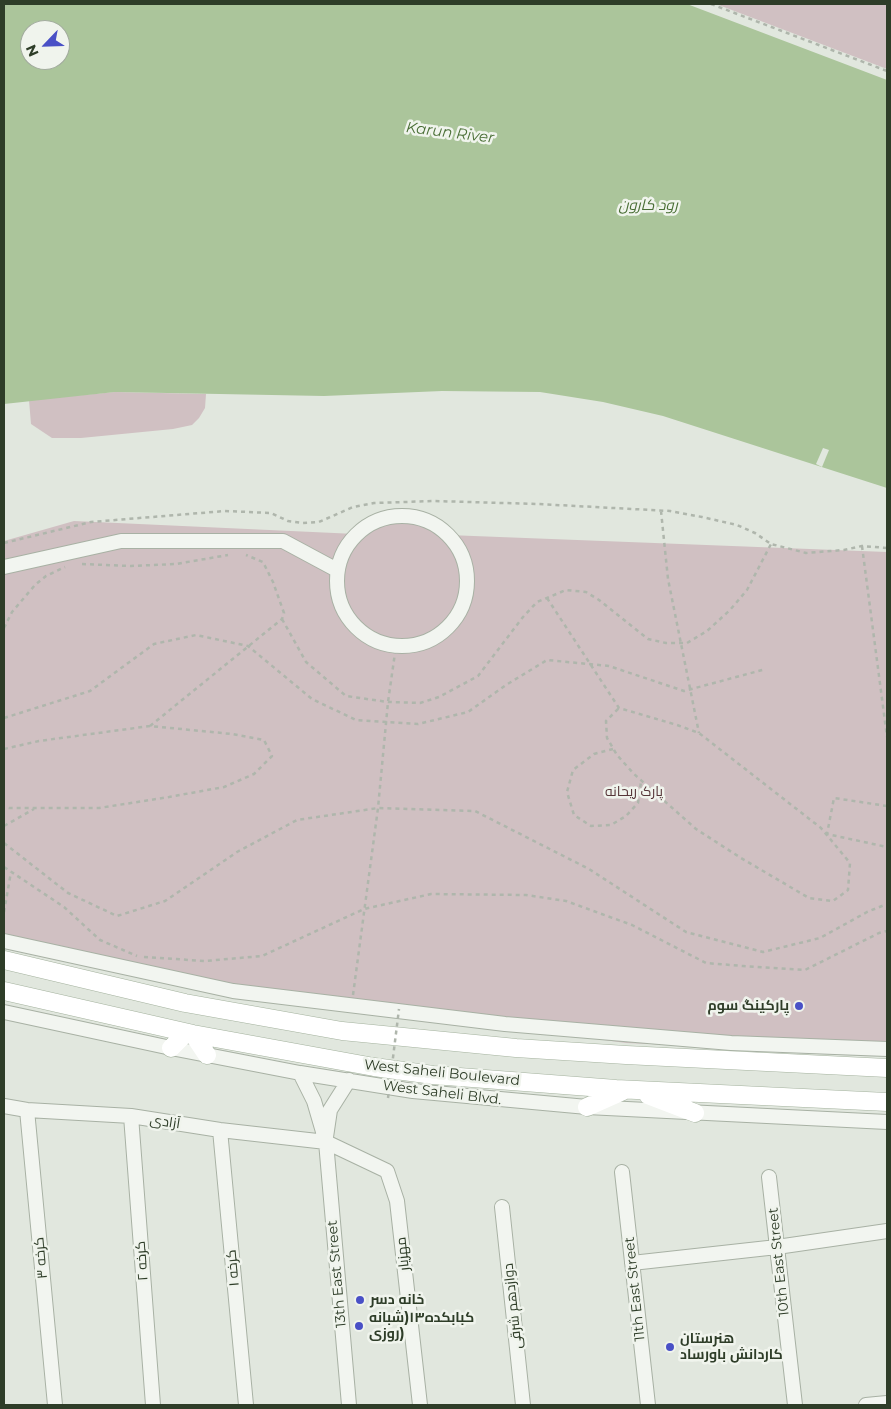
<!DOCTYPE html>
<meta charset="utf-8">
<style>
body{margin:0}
#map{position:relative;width:891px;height:1409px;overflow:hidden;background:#e1e7de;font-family:Montserrat,sans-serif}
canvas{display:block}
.frame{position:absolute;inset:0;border:5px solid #2e3d28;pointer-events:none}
.north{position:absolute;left:20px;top:20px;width:50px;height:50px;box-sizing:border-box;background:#f0f4ed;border:1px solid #a2ab9e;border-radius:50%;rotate:246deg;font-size:14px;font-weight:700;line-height:20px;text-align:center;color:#2e3d28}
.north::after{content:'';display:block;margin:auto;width:18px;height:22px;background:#4950c6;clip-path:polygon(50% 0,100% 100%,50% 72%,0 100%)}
</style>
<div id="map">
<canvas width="891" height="1409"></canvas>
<div class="frame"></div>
<div class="north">N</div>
</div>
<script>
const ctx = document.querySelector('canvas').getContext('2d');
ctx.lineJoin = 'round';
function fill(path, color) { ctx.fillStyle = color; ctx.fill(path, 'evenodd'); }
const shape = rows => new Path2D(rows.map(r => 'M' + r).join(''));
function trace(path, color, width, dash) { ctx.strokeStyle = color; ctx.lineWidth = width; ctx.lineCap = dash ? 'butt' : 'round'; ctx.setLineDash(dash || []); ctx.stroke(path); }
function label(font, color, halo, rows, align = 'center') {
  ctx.font = font + ' Montserrat,Cairo,sans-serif'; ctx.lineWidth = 5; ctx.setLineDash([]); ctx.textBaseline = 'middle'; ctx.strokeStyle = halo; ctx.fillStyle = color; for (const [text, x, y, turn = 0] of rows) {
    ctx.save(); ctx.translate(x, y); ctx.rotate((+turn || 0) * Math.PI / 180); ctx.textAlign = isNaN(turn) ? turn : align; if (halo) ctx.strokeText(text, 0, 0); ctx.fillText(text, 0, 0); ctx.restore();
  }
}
fill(shape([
 [716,4,887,4,887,69],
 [115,392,206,394,205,408,199,418,192,425,173,429,81,438,52,438,31,424,29,400],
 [415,512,448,535,887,552,887,1054,626,1043,193,984,4,941,4,541,74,521,356,534]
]), '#d0c0c2');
fill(shape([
 [4,4,687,4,887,80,887,488,663,416,603,402,540,392,442,391,324,396,115,392,4,404],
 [30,30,60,30,60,60,30,60]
]), '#abc59b');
fill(shape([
 [823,448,829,450,822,467,816,464]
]), '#e1e7de');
const minor = shape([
 '337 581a65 65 0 1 1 130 0a65 65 0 1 1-130 0Z',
 [4,567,121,541,283,541,337,570],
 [4,941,233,991,505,1024,731,1043,887,1049],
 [4,1012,171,1048,300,1073,413,1091,587,1107,887,1122],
 [300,1073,314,1101,326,1142,349,1405],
 [4,1106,27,1110,131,1116,220,1130,326,1142,387,1171,397,1201,420,1405],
 [27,1110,55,1405],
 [131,1116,153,1405],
 [220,1130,246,1405],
 [326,1137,330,1110,349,1080],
 [622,1172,648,1405],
 [769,1177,795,1405],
 [502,1207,523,1405],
 [632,1263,777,1247,887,1231],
 [866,1405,887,1403]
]);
const major = shape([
 [4,960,185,1003,342,1031,516,1048,626,1055,887,1068],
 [4,991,193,1034,374,1067,433,1075,616,1089,887,1102],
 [193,1034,207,1055],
 [171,1048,186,1033],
 [648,1095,695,1113],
 [587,1107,623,1091]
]);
trace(minor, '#a8b1a4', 16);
trace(major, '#a4b29e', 19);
trace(shape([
 [711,4,887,71],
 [661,511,668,579,699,733],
 [4,543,91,522,225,511,271,513,288,521,303,523,319,522,353,507,374,503,434,501,538,504,670,511,702,517,737,525,755,533,771,544,806,553,844,550,862,546,887,548],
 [862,546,887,737],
 [82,564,131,566,176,564,228,555],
 [547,598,619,708,677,725,699,733,821,828,850,863,848,890,833,901,809,898,741,858,696,829,634,774,617,755,607,738,606,721,619,708],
 [282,619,306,662,346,696,388,702,420,703,439,697,478,676,523,617,537,602,566,590,586,592,599,600,648,639,666,643,687,643,707,631,730,610,747,590,771,544],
 [4,628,12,612,35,585,46,576,65,567],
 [4,718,90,691,154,644,196,635,248,646,312,699,356,720,418,724,468,712,506,685,547,660,609,666,684,691,766,669],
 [150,726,282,619,284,613,273,582,263,562,246,555],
 [4,749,39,741,150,726,232,734,264,740,272,756,254,774,224,787,169,797,99,808,9,808,4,807],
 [613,749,594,754,573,770,567,792,574,815,591,826,611,825,626,816,638,803,641,782],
 [887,806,834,798,827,834,887,847],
 [4,826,34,809],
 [4,843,68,893,117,916,165,901,237,852,297,820,378,808,475,811,589,869,686,932,763,952,820,938,867,912,887,904],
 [4,867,64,907,100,940,137,956],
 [4,912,11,872],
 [144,957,205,961,262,956,364,909,431,894,526,895,566,901,632,925,706,963,743,966,805,970,879,933,887,931],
 [353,995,378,808,388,702,396,646]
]), '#afb6ac', 2.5, [4, 4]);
trace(minor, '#f2f5f0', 14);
trace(major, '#fff', 18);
trace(shape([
 [388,1098,399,1009]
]), '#afb6ac', 2.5, [4, 4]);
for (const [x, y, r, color] of [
 [799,1006,5,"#4950c6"],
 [360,1300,5,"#4950c6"],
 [359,1326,5,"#4950c6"],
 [670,1347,5,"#4950c6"]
]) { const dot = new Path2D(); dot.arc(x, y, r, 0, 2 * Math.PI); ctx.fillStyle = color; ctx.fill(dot); trace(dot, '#f0f4ed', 2); }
label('14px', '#573639', '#f0f4ed', [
 ["پارک ریحانه",634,792]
]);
label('bold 14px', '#2e3d28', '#f0f4ed', [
 ["پارکینگ سوم",789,1006,"right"],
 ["خانه دسر",370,1300],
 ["کبابکده۱۳(شبانه",369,1318],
 ["روزی)",369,1334],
 ["هنرستان",680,1339],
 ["کاردانش باورساد",680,1355]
], 'left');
label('14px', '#2e3d28', '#f0f4ed', [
 ["West Saheli Boulevard",442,1073,6],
 ["West Saheli Blvd.",442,1093,7],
 ["آزادی",165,1122,9],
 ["مهزیار",403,1254,-96],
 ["کرخه ۳",41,1258,-95],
 ["کرخه ۲",142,1261,-94],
 ["10th East Street",779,1262,-96],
 ["کرخه ۱",233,1268,-95],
 ["13th East Street",337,1274,-95],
 ["11th East Street",635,1289,-96],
 ["دوازدهم شرقی",513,1306,-96]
]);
label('italic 15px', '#496e35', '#f0f4ed', [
 ["Karun River",450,133,7],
 ["رود کارون",648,206]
]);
</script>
